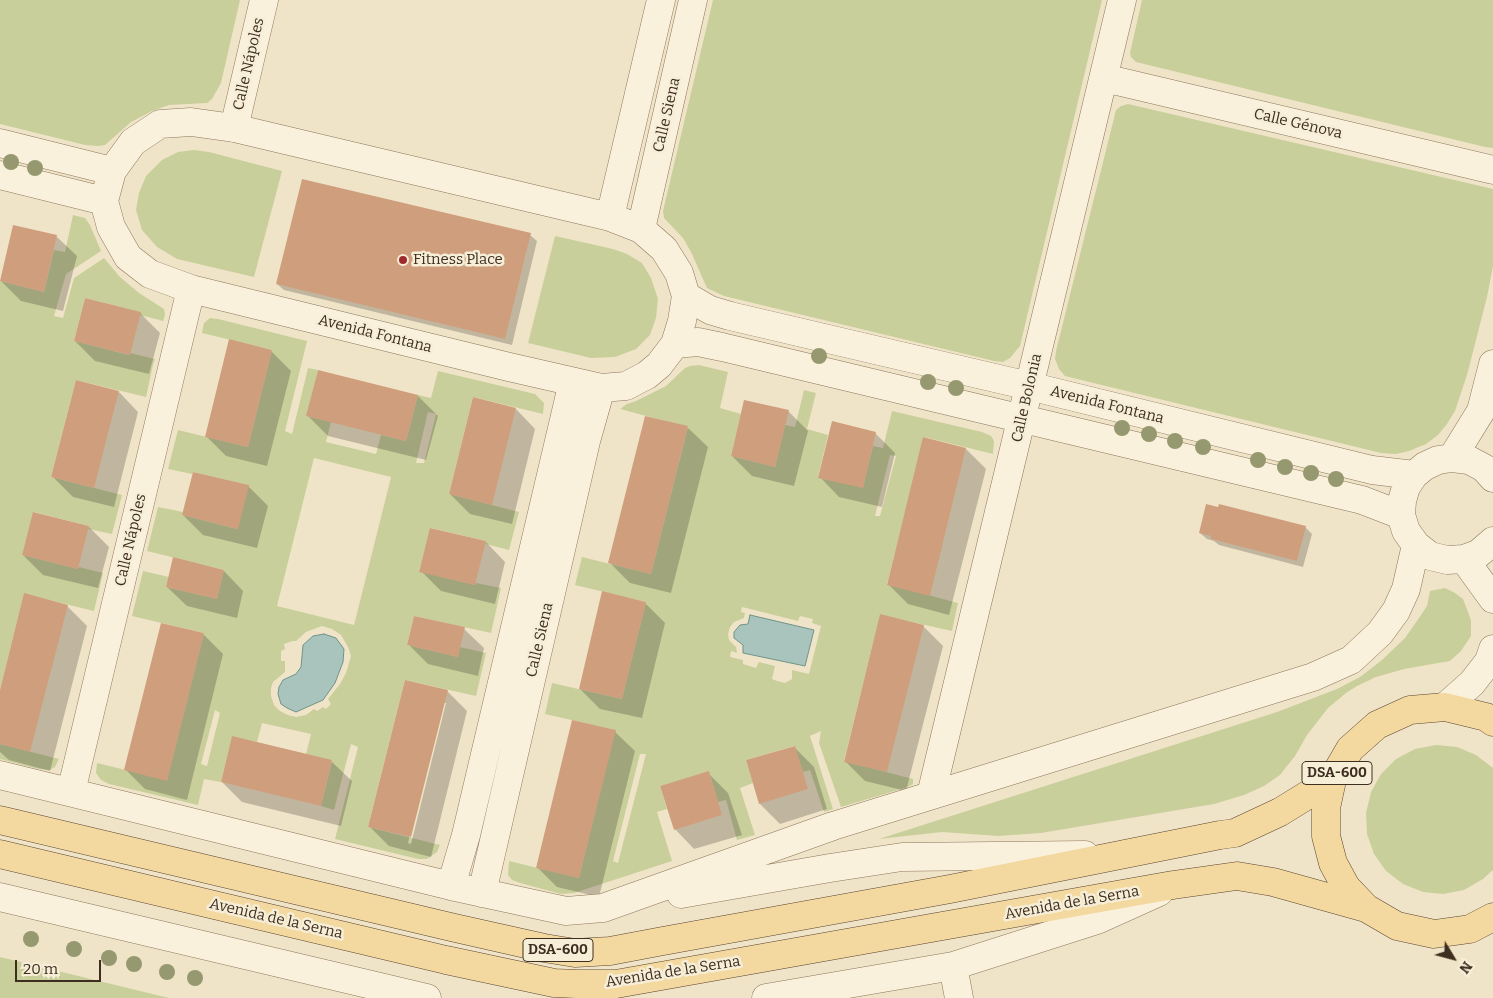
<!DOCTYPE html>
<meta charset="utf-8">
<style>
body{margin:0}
#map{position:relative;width:1493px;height:998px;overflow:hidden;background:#f0e4c8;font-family:Bitter,serif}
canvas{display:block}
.north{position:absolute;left:1428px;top:933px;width:50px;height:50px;-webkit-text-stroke:4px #f7eed8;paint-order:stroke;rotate:127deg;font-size:14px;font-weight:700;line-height:20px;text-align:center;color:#3d2e20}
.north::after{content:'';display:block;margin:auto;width:18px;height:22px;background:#3d2e20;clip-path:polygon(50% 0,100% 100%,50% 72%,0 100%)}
.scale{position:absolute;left:15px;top:960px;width:86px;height:22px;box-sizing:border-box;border:2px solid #3d2e20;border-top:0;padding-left:6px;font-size:15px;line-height:18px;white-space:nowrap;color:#3d2e20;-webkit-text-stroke:4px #f7eed8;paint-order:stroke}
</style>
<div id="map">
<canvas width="1493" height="998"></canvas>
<div class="north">N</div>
<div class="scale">20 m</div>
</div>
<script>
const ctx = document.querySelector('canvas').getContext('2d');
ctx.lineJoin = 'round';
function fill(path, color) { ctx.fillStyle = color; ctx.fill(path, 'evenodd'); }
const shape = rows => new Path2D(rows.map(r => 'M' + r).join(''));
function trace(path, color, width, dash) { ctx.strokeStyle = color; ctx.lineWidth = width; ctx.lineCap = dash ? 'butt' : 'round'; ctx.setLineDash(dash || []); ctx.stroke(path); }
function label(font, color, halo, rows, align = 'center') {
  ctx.font = font + ' Bitter,serif'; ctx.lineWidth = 5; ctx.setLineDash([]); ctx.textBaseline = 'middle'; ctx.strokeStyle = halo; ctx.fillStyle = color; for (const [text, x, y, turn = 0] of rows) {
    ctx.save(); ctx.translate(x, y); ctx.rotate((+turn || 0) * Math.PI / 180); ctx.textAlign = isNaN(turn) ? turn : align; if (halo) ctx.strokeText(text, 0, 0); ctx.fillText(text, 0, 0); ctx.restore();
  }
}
fill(shape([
 [0,0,240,0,221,83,212,99,207,103,169,105,152,111,131,122,105,145,98,146,85,145,0,124],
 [713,0,1102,0,1020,346,1010,358,1003,362,994,361,724,296,707,288,691,252,683,238,664,218,663,211],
 [1142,0,1493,0,1493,148,1485,147,1136,62,1131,57,1130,53],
 [1128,104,1493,189,1493,266,1487,297,1467,375,1455,411,1447,424,1438,435,1426,444,1409,451,1396,454,1381,453,1073,378,1065,376,1059,369,1055,359,1056,351,1116,110,1121,106],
 [194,150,209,152,282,171,254,277,177,259,157,247,142,230,136,210,139,193,146,176,162,160,178,152],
 [73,215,85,218,90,225,101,251,66,274,54,316,63,318,74,278,104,258,120,277,139,293,164,309,165,315,163,321,140,315,140,312,85,298,74,341,129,355,130,353,155,359,153,365,146,397,76,380,51,477,122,495,112,534,88,529,89,526,34,512,22,555,78,569,79,567,103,573,94,611,24,594,0,690,0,281,44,292,54,250,65,252],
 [555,236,613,249,627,254,642,263,651,278,658,299,656,318,650,335,636,349,615,357,591,358,528,343],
 [210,318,218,319,307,341,285,431,292,434,308,368,318,370,307,416,331,422,326,442,376,454,381,435,406,441,418,395,431,398,438,371,535,394,544,403,543,414,473,397,449,494,519,512,509,550,486,544,486,541,431,528,419,571,475,585,476,583,501,588,491,633,414,616,407,645,458,657,460,647,486,653,476,696,405,680,368,827,440,845,437,852,427,859,418,859,335,839,358,747,351,744,334,810,321,806,332,761,306,754,311,734,262,723,257,742,232,737,221,782,204,779,198,805,109,784,101,780,96,773,97,763,167,780,204,633,132,616,143,571,169,577,166,587,217,599,224,570,147,551,158,507,183,512,182,515,237,529,248,485,193,472,192,474,168,469,178,430,248,447,272,350,202,333,204,323],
 [428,412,436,414,424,463,416,463],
 [314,458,391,477,354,625,277,606],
 [322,626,332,629,341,635,348,647,351,656,346,673,340,684,328,699,331,704,326,709,323,707,317,711,314,709,306,715,296,717,288,715,280,711,274,705,271,696,271,688,273,682,285,672,285,661,281,661,281,651,285,649,284,644,293,641,296,641,306,632],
 [215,710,220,713,207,766,201,764],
 [699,365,728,372,720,408,741,414,731,456,775,467,785,425,795,427,804,390,816,393,807,429,828,435,818,477,863,487,873,446,883,448,892,411,982,432,991,436,994,441,993,454,924,437,887,584,958,603,952,631,880,615,844,761,913,779,913,784,908,787,841,807,819,743,821,731,810,736,833,809,824,812,810,770,803,772,794,746,746,760,753,783,740,788,755,835,737,840,726,800,718,802,709,772,660,786,667,809,657,812,672,861,574,893,561,894,520,883,512,880,508,875,509,861,579,878,615,730,545,714,552,683,622,699,646,602,575,585,582,557,651,574,688,427,620,409,627,404,636,401,666,386,685,368,690,366],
 [890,455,896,456,880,516,875,516],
 [742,607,798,621,800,616,813,619,812,623,821,626,809,674,792,670,792,679,785,683,777,681,772,679,775,666,759,662,756,668,743,664,743,660,730,657,731,651,737,653,736,647,729,640,728,634,730,627,734,622,744,618,745,613,741,612],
 [640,754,646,754,618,863,613,861],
 [1445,588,1455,593,1463,599,1471,620,1471,636,1461,651,1450,661,1404,669,1376,677,1357,686,1346,693,1328,708,1307,735,1295,756,1280,775,1264,786,1244,795,1214,804,1041,833,998,836,942,832,879,839,1277,712,1337,689,1360,677,1382,660,1405,638,1419,618,1427,606,1430,591],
 [0,744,59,759,55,767,50,770,38,769,0,759],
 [1436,745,1457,747,1476,755,1493,768,1493,870,1483,879,1464,890,1443,894,1423,892,1403,884,1386,871,1374,854,1367,834,1366,813,1371,792,1381,774,1396,759,1415,749],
 [0,957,169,998,0,998]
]), '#c9cf9b');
const water = shape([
 [750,615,814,630,805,666,743,653,743,645,734,638,734,632,740,625,748,624,750,615],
 [324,634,336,638,344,649,343,662,335,683,323,700,296,712,287,708,281,704,278,694,279,687,283,680,296,674,301,667,303,645,313,636,324,634]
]);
fill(water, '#a9c4bc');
trace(water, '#6f938a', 1);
fill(shape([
 [14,226,57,237,77,256,63,311,21,301,1,281],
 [530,235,537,241,512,345,284,290,277,284],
 [140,313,160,333,149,374,95,361,75,341],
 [271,351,291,371,267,466,226,456,206,436],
 [119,392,138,412,114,507,73,497,53,477],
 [418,396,438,416,426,460,328,436,308,416],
 [516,409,535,429,512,524,470,514,450,494],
 [788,411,808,431,794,486,752,476,732,456],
 [646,417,688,428,708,447,671,593,630,583,610,563],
 [875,433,895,453,882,507,839,497,820,477],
 [966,449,986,469,949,615,908,604,888,584],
 [248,486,268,506,257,548,203,535,183,515],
 [89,527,109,547,98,588,43,575,23,555],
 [1305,527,1312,534,1303,567,1219,545,1214,541,1207,539,1200,533],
 [486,542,505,562,495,604,441,591,421,571],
 [224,571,243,591,237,618,187,606,167,587],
 [645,603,665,623,642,718,600,709,580,689],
 [67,606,87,626,50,771,9,760,0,752,0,696],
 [923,626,943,646,906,791,865,781,845,761],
 [464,629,484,648,478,676,428,664,408,644],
 [203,634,223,654,187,800,145,789,125,769],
 [447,691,467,711,431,857,389,846,369,826],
 [443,703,446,703,411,844,408,843],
 [615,732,635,751,599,897,557,887,537,867],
 [233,738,332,762,352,781,341,826,242,802,222,782],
 [794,747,814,767,827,809,780,824,760,804,748,761],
 [708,773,728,793,742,835,694,849,675,829]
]), '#0003');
fill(shape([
 [302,179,531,233,505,339,276,284],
 [13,225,57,235,44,292,0,281],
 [85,298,141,312,130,355,74,341],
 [229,339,272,350,248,447,205,437],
 [318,370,418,395,406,441,306,416],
 [76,380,119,391,94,488,51,477],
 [473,397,516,408,492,505,449,494],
 [744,400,789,410,775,467,731,456],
 [645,416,688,426,651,574,608,563],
 [832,421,876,432,863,488,818,478],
 [923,437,966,448,930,596,887,585],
 [193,472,249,485,238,529,182,515],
 [1206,504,1218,507,1219,504,1306,526,1297,561,1211,539,1211,536,1199,533],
 [33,512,89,526,78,569,22,555],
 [430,528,486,541,475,585,419,572],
 [173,557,224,570,217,599,166,587],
 [602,591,646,602,622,699,579,689],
 [24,593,68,605,30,752,0,744,0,690],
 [880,614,924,625,887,772,844,762],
 [414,616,465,627,458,657,407,645],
 [161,623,204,633,167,781,124,770],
 [405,680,448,690,411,837,368,827],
 [572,720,616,730,579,878,536,868],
 [232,736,332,760,321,806,221,782],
 [795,746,808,789,759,804,746,760],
 [709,771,722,815,674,830,660,786]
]), '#cf9f7d');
const minor = shape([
 [1104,78,1493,170],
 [191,122,234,128,610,217,641,229,664,249,679,273,686,296,682,321,675,344,659,365,647,375,626,386,601,388,509,367,191,289,150,274,128,257,111,227,104,201,112,171,133,142,160,124,191,122],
 [234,128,264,0],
 [0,143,112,171],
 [0,175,104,201],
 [610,217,661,0],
 [641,229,693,0],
 [686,296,710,310,730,316,1029,386,1372,470,1414,475],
 [675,344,698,342,722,347,1362,500,1401,515],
 [1452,458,1481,411,1493,364],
 [1493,478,1484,468,1469,460,1452,458,1438,460,1425,466,1414,475,1406,487,1402,501,1401,515,1406,531,1416,545,1430,556,1447,560,1464,559,1478,554,1493,541],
 [1464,559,1493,599],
 [1445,707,1472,683,1489,661,1493,649],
 [0,775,451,886,566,911,603,908,833,826,1313,677,1351,660,1380,633,1396,611,1406,589,1416,545],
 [71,792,191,289],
 [931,795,1122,0],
 [451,886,466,835,573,382],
 [482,893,586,441,601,388],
 [681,894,830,868,902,857,1085,855],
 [0,897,427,998],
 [953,966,959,998],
 [766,998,953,966,1097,920,1159,892]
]);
const primary = shape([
 [1493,722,1486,717,1445,707,1410,710,1377,725,1350,749,1332,780,1326,808,1326,836,1333,863,1346,887,1366,908,1397,926,1434,934,1470,929,1493,917],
 [0,820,455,928,544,948,575,953,610,951,663,941,950,889,1220,835,1235,833,1280,812,1332,780],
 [0,854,446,960,554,983,577,984,616,984,1173,885,1237,876,1273,882,1366,908]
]);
trace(minor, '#8d765c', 29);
trace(primary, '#5b4430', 29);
trace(minor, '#faf1dc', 28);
trace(primary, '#f3d9a0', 28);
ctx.fillStyle = '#96986f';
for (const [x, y] of [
 [11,162],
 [35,168],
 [819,356],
 [928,382],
 [956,388],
 [1122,428],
 [1149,434],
 [1175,441],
 [1203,447],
 [1258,460],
 [1285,467],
 [1311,473],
 [1336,479],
 [31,939],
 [74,949],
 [109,958],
 [134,964],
 [167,972],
 [195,978]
]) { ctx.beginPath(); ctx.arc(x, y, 8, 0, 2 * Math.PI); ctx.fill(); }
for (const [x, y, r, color] of [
 [403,260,5,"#9e2a2b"]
]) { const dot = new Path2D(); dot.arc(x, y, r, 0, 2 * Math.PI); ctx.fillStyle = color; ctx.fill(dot); trace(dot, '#f7eed8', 2); }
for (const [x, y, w] of [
 [1337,773,70],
 [558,950,70]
]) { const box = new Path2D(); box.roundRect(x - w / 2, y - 11.5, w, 23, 4); ctx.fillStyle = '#f7eed8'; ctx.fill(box); trace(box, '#3d2e20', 1); }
label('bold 14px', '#3d2e20', null, [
 ["DSA-600",1337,773],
 ["DSA-600",558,950]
]);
label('15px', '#3d2e20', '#f7eed8', [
 ["Calle Nápoles",249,64,-77],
 ["Calle Siena",667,115,-77],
 ["Calle Génova",1298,124,13],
 ["Avenida Fontana",375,334,14],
 ["Calle Bolonia",1027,398,-77],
 ["Avenida Fontana",1107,405,14],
 ["Calle Nápoles",131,540,-77],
 ["Calle Siena",540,640,-77],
 ["Avenida de la Serna",1072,903,-10],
 ["Avenida de la Serna",276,919,13],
 ["Avenida de la Serna",673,972,-9]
]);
label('15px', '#3d2e20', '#f7eed8', [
 ["Fitness Place",413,260]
], 'left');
</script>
